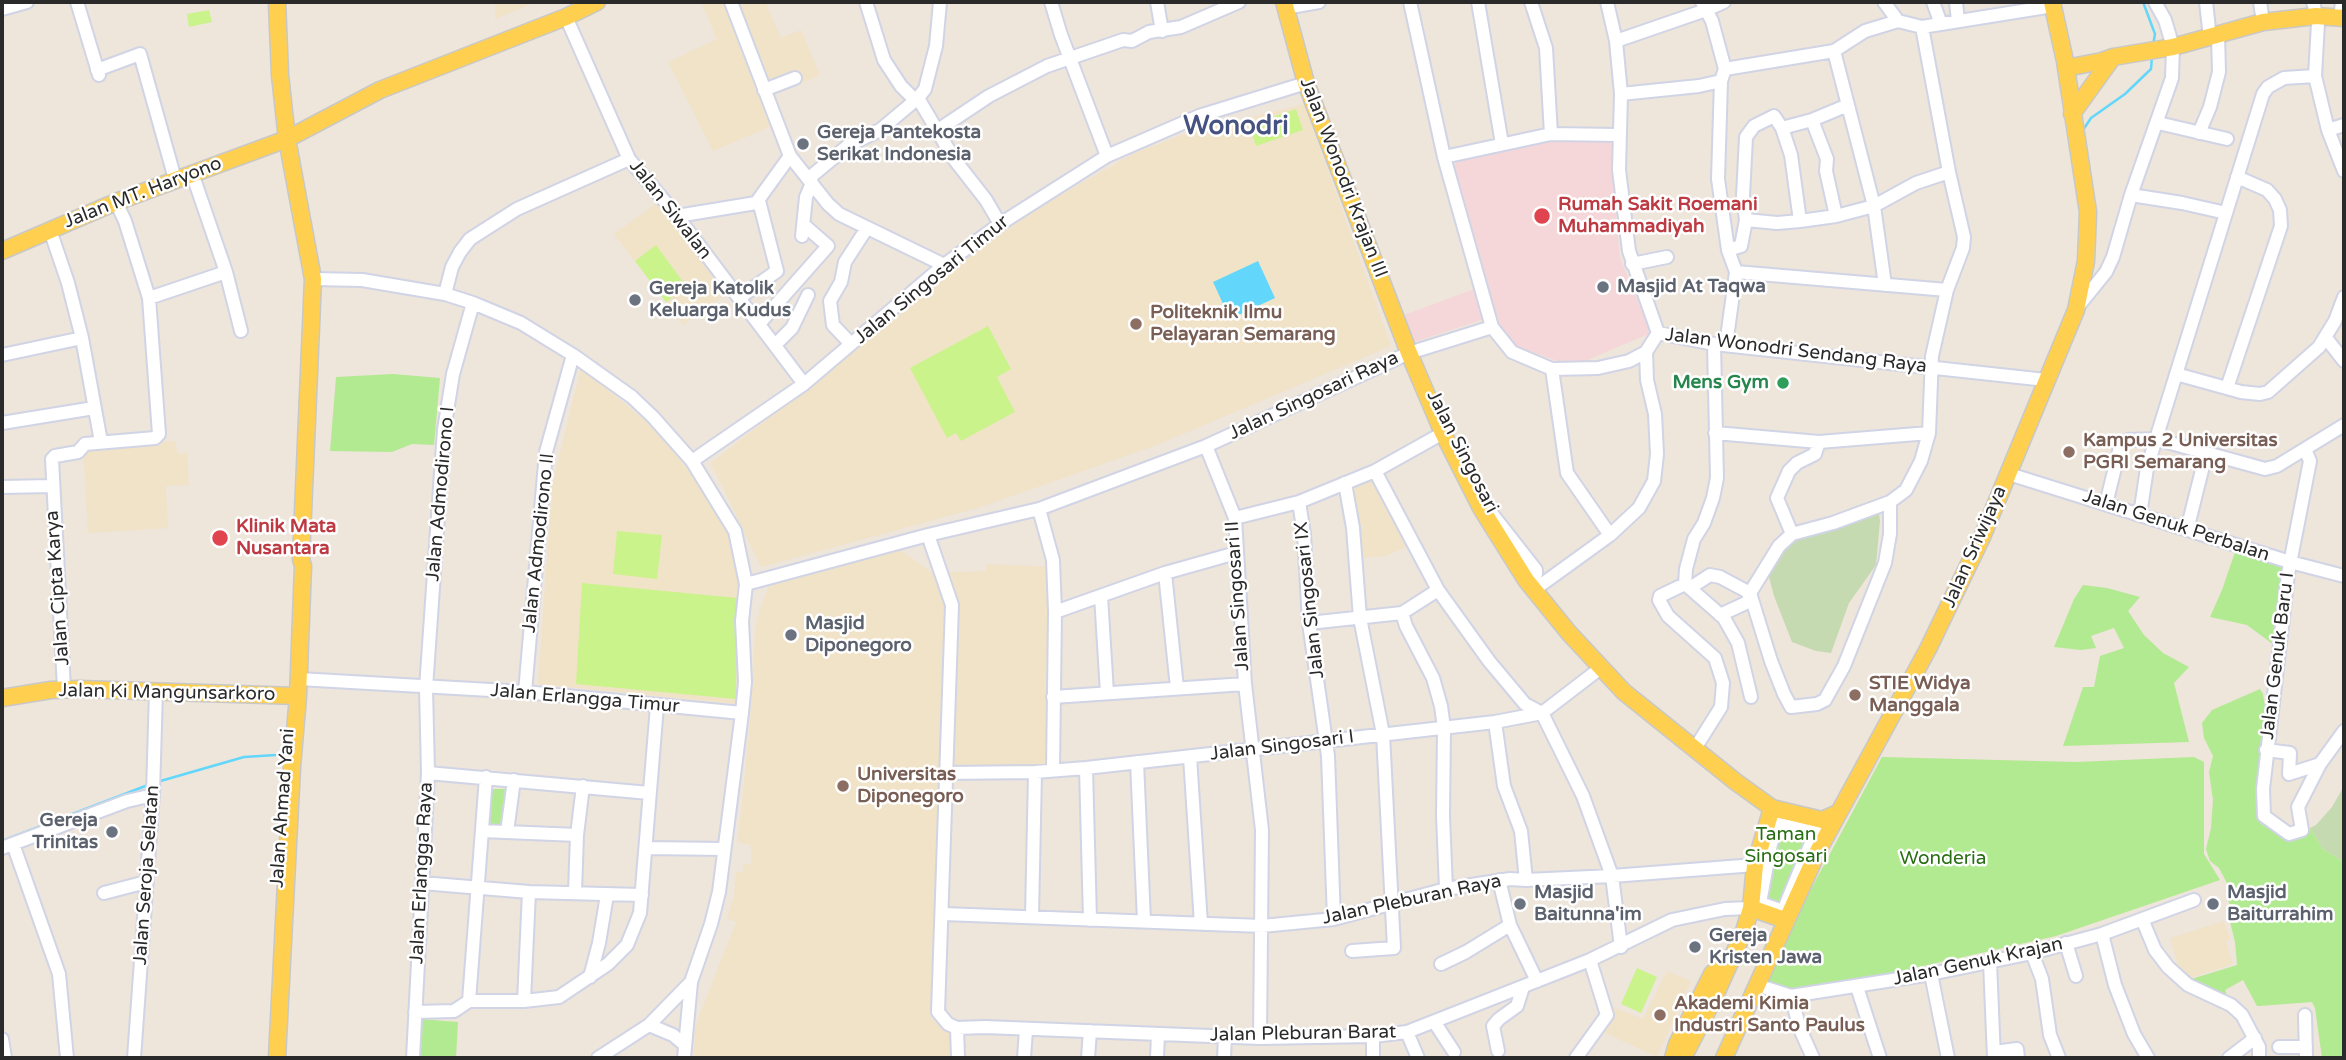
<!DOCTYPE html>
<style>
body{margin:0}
#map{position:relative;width:2346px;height:1060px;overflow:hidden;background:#eee5db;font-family:"Varela Round",sans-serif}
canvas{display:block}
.frame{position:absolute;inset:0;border:4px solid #2a2a2a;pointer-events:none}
</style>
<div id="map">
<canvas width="2346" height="1060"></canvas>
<div class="frame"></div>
</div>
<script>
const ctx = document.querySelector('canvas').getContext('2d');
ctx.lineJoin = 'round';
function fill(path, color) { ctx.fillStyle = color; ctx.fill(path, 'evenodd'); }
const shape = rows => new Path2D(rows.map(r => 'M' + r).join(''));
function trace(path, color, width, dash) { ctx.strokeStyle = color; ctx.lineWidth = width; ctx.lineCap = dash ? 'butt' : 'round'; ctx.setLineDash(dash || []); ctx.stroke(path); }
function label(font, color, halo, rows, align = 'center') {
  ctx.font = font + ' "Varela Round",sans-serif'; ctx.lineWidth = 5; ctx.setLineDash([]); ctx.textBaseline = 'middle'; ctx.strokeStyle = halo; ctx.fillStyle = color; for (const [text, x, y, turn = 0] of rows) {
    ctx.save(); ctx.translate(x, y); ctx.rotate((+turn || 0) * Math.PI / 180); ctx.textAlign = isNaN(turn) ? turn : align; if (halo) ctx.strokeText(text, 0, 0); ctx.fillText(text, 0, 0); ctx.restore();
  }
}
fill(shape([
 [495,2,537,2,495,19],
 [701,2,765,2,781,38,801,30,820,75,771,96,781,122,713,151,668,62,717,39],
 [1304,104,1391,346,1157,445,981,507,761,567,711,463,916,302,972,255,1044,204,1137,152,1187,133],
 [657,203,726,294,683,325,614,234],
 [581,368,658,431,731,527,739,587,738,659,735,704,538,684,552,486],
 [176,441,177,453,187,453,189,485,166,486,168,528,88,533,83,446],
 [1374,474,1411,545,1385,556,1362,558,1346,487],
 [888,547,905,553,932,573,986,571,987,564,1052,567,1047,767,943,768,932,1019,949,1031,954,1038,953,1058,694,1058,695,1027,736,922,727,918,734,896,736,872,743,872,743,865,751,863,751,845,738,842,750,722,755,632,759,611,769,586],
 [2224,921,2230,939,2226,941,2233,964,2183,980,2170,938],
 [1667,971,1691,981,1657,1057,1599,1030,1610,1006,1643,1019]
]), '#f1e3c8');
fill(shape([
 [1556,141,1613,141,1612,174,1620,258,1651,333,1573,366,1512,346,1502,331,1497,315,1414,342,1404,315,1488,284,1454,166,1459,158,1479,150]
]), '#f6d7d9');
fill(shape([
 [393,374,440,378,434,445,412,444,392,452,330,451,336,377],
 [2235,552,2285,567,2278,606,2274,645,2247,625,2210,617,2222,590],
 [2083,585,2107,588,2140,597,2128,611,2144,635,2163,653,2189,667,2174,683,2189,742,2063,746,2083,687,2094,687,2100,656,2124,648,2114,628,2091,636,2096,648,2081,650,2054,647,2074,599],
 [2260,689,2263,694,2266,713,2261,816,2303,833,2310,828,2323,849,2344,862,2344,1058,2322,1058,2315,1008,2312,1002,2260,1006,2257,1006,2243,980,2225,990,2229,1000,2188,980,2237,965,2235,942,2230,922,2232,913,2228,899,2230,889,2219,868,2210,861,2206,849,2211,828,2213,800,2209,772,2213,756,2204,738,2202,723,2212,710],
 [1882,757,2076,762,2194,757,2204,762,2204,854,2220,880,2056,936,1795,995,1761,982],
 [488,789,508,789,507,829,487,829],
 [1772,822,1820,826,1774,910,1755,903],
 [420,1019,458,1022,456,1058,416,1056]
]), '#b2ea91');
fill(shape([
 [1878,506,1880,521,1876,565,1849,603,1831,653,1816,651,1792,642,1774,596,1769,577,1775,560,1786,541],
 [2344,786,2344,862,2323,849,2310,828,2316,825,2332,807]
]), '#c5dab0');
fill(shape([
 [209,10,212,22,189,27,187,14],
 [1296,109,1303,130,1256,146,1249,125],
 [656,245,686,286,666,302,635,261],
 [988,326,1011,369,997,377,1015,412,961,441,956,433,947,438,910,368],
 [617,531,662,535,657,579,613,574],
 [582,583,737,598,736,699,576,684],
 [1637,968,1657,977,1641,1013,1621,1004]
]), '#caf38c');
fill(shape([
 [1258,261,1275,298,1230,319,1213,282]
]), '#63d7fb');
trace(shape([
 [2143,2,2155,34,2153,45],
 [2083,130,2091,118,2125,94,2151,69,2152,56],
 [157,782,244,757,276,755],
 [2,841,148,785]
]), '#63d7fb', 2.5);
const minor = shape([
 [77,2,99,75],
 [731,2,790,156,828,204,839,214,944,265],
 [866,2,884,60,901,86,915,100],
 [940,2,936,46,925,89,918,98,954,159,986,200,1000,224],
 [1051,2,1061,35,1107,156],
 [1157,2,1162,31],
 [1410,2,1444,157,1551,134,1618,135],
 [1478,2,1502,144],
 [1531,2,1546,48,1551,134],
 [1607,2,1616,41,1621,94,1619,170,1629,251,1658,333],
 [1702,2,1712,21,1725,69,1721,81,1718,179,1728,250,1736,272,1726,345],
 [1884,2,1898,21],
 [1933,2,1941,24],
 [1956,2,1958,21],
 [2206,2,2210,38],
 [2260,2,2263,22],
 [2313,2,2318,23,2315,76,2328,130,2344,171],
 [1285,8,1319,2],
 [2,9,27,2],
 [566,17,629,159,677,216,804,384],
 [2340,18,2342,2],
 [1616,41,1706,10,1724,2],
 [1834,51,1874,206,1885,285],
 [1725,69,1834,51,1865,31,1898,21,1922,27,2053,6],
 [97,70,140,54,175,179],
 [764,90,795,78],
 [1621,94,1699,86,1721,81],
 [2158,123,2227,139],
 [1782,128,1812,120],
 [938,130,989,96,1047,66,1123,40,1132,41,1149,32,1181,27,1239,2],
 [2328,130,2344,125],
 [2199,133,2210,107,2219,72,2218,35],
 [1444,157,1492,327],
 [192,173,226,272,241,331],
 [809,178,849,145,880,130,918,98],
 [2131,195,2182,203,2226,213],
 [677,216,756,203,790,156],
 [1836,216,1874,206,1916,183,1949,172],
 [1746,220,1743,196,1746,137,1754,126,1774,116,1782,128,1791,155,1800,221,1836,216,1826,171,1827,159,1812,120,1848,105],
 [50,230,68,283,82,338,101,442],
 [802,236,806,197,812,183],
 [1728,250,1741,246,1746,220,1777,223,1800,221],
 [1632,264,1667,257],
 [1736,272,1947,290],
 [445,294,452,267,460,252,470,239,517,209,629,159],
 [149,298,226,272],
 [739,298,777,271,759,201],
 [2076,309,2106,272,2113,257,2131,195,2172,78,2173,47,2165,20,2155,2],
 [759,324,828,246,804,225],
 [2326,338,2344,361],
 [851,344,833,325,830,301,841,282,845,262,867,228],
 [1714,344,1717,478,1713,498,1704,523,1694,539,1686,569,1685,584,1724,618,1738,643,1751,697],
 [775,345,792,328,808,295],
 [2,355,82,338],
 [1552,369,1567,473,1610,535],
 [2176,374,2241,392,2260,394,2268,392,2319,347,2335,321,2344,297],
 [2227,388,2281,226,2280,210,2275,199,2267,190,2237,177],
 [2,423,94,408],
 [1715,433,1819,442,1929,433],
 [1206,446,1235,518,1245,684,1262,830,1260,1038],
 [2305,449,2310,461,2288,574,2263,789,2264,816,2289,834,2302,830,2298,807,2320,764,2344,731],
 [692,461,804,384,944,265,1000,224,1107,156,1199,116,1306,83],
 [1375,471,1438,590,1489,661,1525,704,1542,713,1583,796,1612,876,1621,947],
 [2009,474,2290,562,2344,576],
 [1345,483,1353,528,1360,618,1383,734,1394,948,1352,951],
 [2,487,51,486],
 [1299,502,1304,534,1309,623,1328,756,1334,919],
 [1890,502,1890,534,1885,563,1844,666,1825,700,1817,704,1791,707,1784,694,1771,661,1750,593,1779,546,1792,534,1833,523,1890,502,1906,490,1921,461,1929,433,1932,356,1947,290,1963,248,1964,237,1949,172,1922,27],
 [2106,504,2121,443,2128,440,2156,439,2263,94,2268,87,2284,78,2315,76],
 [1039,509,1053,560,1055,612,1053,770],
 [1492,514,1536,570,1536,574,1526,580],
 [2140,515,2147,468,2156,439,2265,469,2277,466,2344,425],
 [1235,518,1299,502,1375,471,1443,433],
 [2187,530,2206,454],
 [1792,534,1777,498,1789,471,1797,463,1815,454,1819,442],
 [928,535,952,605,938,1012,948,1024,957,1028,958,1058],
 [1165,573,1177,688],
 [746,584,928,535,1039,509,1206,446,1409,353,1492,327,1512,352,1552,369,1598,368,1629,361,1646,352,1658,333,1714,344,2046,380],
 [1685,584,1660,596,1659,600,1668,616,1715,658,1723,683,1721,707,1694,750],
 [1690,588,1710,575,1720,577,1750,593,1748,602,1720,615],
 [1534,590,1610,535,1639,508,1654,481,1657,454,1655,414,1647,380,1646,352],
 [1101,596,1107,693],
 [1055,612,1165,573,1236,553],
 [1402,613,1406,626,1433,678,1441,706,1444,728,1443,816,1446,889],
 [1309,623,1402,613,1438,590],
 [299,679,525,692,742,713,745,682,742,621,746,584,735,531,692,461,653,417,632,397,573,355,521,323,473,303,445,294,362,280,313,279],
 [64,689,52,459,55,456,78,452,85,444,155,438,159,434,149,298,125,221,116,202],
 [525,692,546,452,573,355],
 [1053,697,1245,684],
 [1495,722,1504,786,1521,831,1526,880],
 [2266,750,2290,753,2289,774,2320,764],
 [1190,757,1201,924],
 [1137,762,1144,921],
 [1086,768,1090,920],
 [428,773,649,793],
 [946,773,1035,772,1086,768,1495,722,1542,713,1602,667],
 [1778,824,1816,831,1783,911,1760,903,1771,844,1778,824],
 [482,831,577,835],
 [507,832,514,780],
 [13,844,59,974,67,1058],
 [2,848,127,801,153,795],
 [647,848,724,849],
 [1499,880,1510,925,1537,981],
 [422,883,529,892,642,895],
 [575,892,577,835,583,786],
 [104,893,146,882],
 [943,914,1262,926,1334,919,1446,889,1510,879,1526,880,1612,876,1755,865],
 [1032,916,1035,772],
 [2142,919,2155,950,2168,967,2188,985,2231,1005,2242,1015,2259,1047,2259,1058],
 [2102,934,2115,985,2134,1034,2148,1058],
 [2066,943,2076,976],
 [2032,953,2042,979,2050,1035,2059,1058],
 [1990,962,1994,1058],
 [1441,964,1466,952,1510,925],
 [1931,974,1948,1058],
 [590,977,599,943,607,895],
 [1757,985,1791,996,1931,974,2032,953,2102,934,2194,900],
 [1857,987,1880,1058],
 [1791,996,1800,1029,1813,1058],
 [469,1001,486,777],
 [524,1001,529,892],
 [415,1012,454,1011,469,1001,524,1001,559,997,608,964,627,945,640,913,657,706],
 [2305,1015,2306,1058],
 [1435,1023,1454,1052],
 [649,1025,673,1035,685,1045],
 [957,1028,985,1027,1260,1038,1373,1036,1407,1032,1590,960,1672,920,1725,909,1751,908],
 [1407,1032,1418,1058],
 [1373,1036,1373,1058],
 [2,1039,5,1058],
 [2279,1047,2306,1047],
 [1498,1051,1493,1026,1499,1019,1517,1006,1523,987],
 [1994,1052,2017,1049,2018,1058],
 [134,1058,153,793,156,691],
 [413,1058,428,773,426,688,444,430,453,374,473,303],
 [598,1058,649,1025,691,982,711,924,719,892,742,713],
 [684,1058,691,982],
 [1024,1058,1026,1030],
 [1088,1058,1090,1031],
 [1157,1058,1158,1034],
 [1224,1058,1225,1037],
 [1576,1058,1607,1015,1590,960],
 [2229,1058,2255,1038]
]);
const major = shape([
 [1284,2,1306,83,1409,353,1443,433,1481,508,1526,580,1569,633,1624,692,1736,782,1772,808,1822,820,1838,813],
 [2066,68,2102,61,2113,57,2173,47,2263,22,2316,16,2344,18],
 [2072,114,2113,57],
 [2,251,116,202,287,139,380,90,566,17,597,2],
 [2,698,51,690,79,689,298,696],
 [1751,908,1785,920],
 [277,1058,292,767,298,696,303,566,301,559,313,279,287,139,280,75,277,2],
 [1673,1058,1677,1044,1712,974,1729,958],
 [1683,1058,1714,998,1744,931,1751,908,1755,865,1772,808],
 [1724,1058,1818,851,1928,649,1982,537,2076,310,2086,261,2088,212,2065,61,2052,2]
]);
trace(minor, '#d0d4e5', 16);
trace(major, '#c8c8c8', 19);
trace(minor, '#fff', 12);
trace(major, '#ffd04f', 16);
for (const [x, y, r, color] of [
 [803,144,7,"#6b7280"],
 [1542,216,9,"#e0444e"],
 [1603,287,7,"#6b7280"],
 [635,300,7,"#6b7280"],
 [1136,324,7,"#8d6e63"],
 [1783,383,7,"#2e9e5b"],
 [2069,452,7,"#8d6e63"],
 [220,538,9,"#e0444e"],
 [791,635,7,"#6b7280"],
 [1855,695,7,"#8d6e63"],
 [843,786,7,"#8d6e63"],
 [112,832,7,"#6b7280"],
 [1520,904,7,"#6b7280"],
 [2213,904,7,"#6b7280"],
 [1695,947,7,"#6b7280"],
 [1660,1015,7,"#8d6e63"]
]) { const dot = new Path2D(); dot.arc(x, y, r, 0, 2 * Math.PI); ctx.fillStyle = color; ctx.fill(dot); trace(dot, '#fff', 2.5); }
label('bold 19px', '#5b616d', '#fff', [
 ["Gereja Pantekosta",817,133],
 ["Serikat Indonesia",817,155],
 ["Masjid At Taqwa",1617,287],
 ["Gereja Katolik",649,289],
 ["Keluarga Kudus",649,311],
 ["Masjid",805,624],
 ["Diponegoro",805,646],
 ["Gereja",98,821,"right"],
 ["Trinitas",98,843,"right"],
 ["Masjid",1534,893],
 ["Baitunna'im",1534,915],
 ["Masjid",2227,893],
 ["Baiturrahim",2227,915],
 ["Gereja",1709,936],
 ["Kristen Jawa",1709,958]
], 'left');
label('19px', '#2a2a2a', '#fff', [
 ["Jalan Wonodri Krajan III",1343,178,69],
 ["Jalan MT. Haryono",143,193,-21],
 ["Jalan Siwalan",670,210,52],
 ["Jalan Singosari Timur",932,280,-39],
 ["Jalan Wonodri Sendang Raya",1796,351,7],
 ["Jalan Singosari Raya",1314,396,-25],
 ["Jalan Singosari",1462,452,63],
 ["Jalan Admodirono I",441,494,-85],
 ["Jalan Genuk Perbalan",2176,526,18],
 ["Jalan Admodirono II",539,543,-84],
 ["Jalan Sriwijaya",1975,547,-66],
 ["Jalan Cipta Karya",58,588,-94],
 ["Jalan Singosari II",1238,596,-94],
 ["Jalan Singosari IX",1310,600,-96],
 ["Jalan Genuk Baru I",2278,656,-83],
 ["Jalan Ki Mangunsarkoro",167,693,1],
 ["Jalan Erlangga Timur",585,699,5],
 ["Jalan Singosari I",1282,746,-7],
 ["Jalan Ahmad Yani",283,808,-86],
 ["Jalan Erlangga Raya",422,873,-87],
 ["Jalan Seroja Selatan",147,875,-86],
 ["Jalan Pleburan Raya",1412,900,-12],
 ["Jalan Genuk Krajan",1978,962,-12],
 ["Jalan Pleburan Barat",1303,1034,-1]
]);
label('bold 19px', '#be3a42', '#fff', [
 ["Rumah Sakit Roemani",1558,205],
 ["Muhammadiyah",1558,227],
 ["Klinik Mata",236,527],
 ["Nusantara",236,549]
], 'left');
label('bold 19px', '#785e54', '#fff', [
 ["Politeknik Ilmu",1150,313],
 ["Pelayaran Semarang",1150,335],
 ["Kampus 2 Universitas",2083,441],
 ["PGRI Semarang",2083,463],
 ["STIE Widya",1869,684],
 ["Manggala",1869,706],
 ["Universitas",857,775],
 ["Diponegoro",857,797],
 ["Akademi Kimia",1674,1004],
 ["Industri Santo Paulus",1674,1026]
], 'left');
label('bold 19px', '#27864d', '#fff', [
 ["Mens Gym",1769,383]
], 'right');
label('19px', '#286f13', '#fff', [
 ["Taman",1786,835],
 ["Singosari",1786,857],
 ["Wonderia",1943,859]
]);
label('bold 26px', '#465280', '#fff', [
 ["Wonodri",1236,127]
]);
</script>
